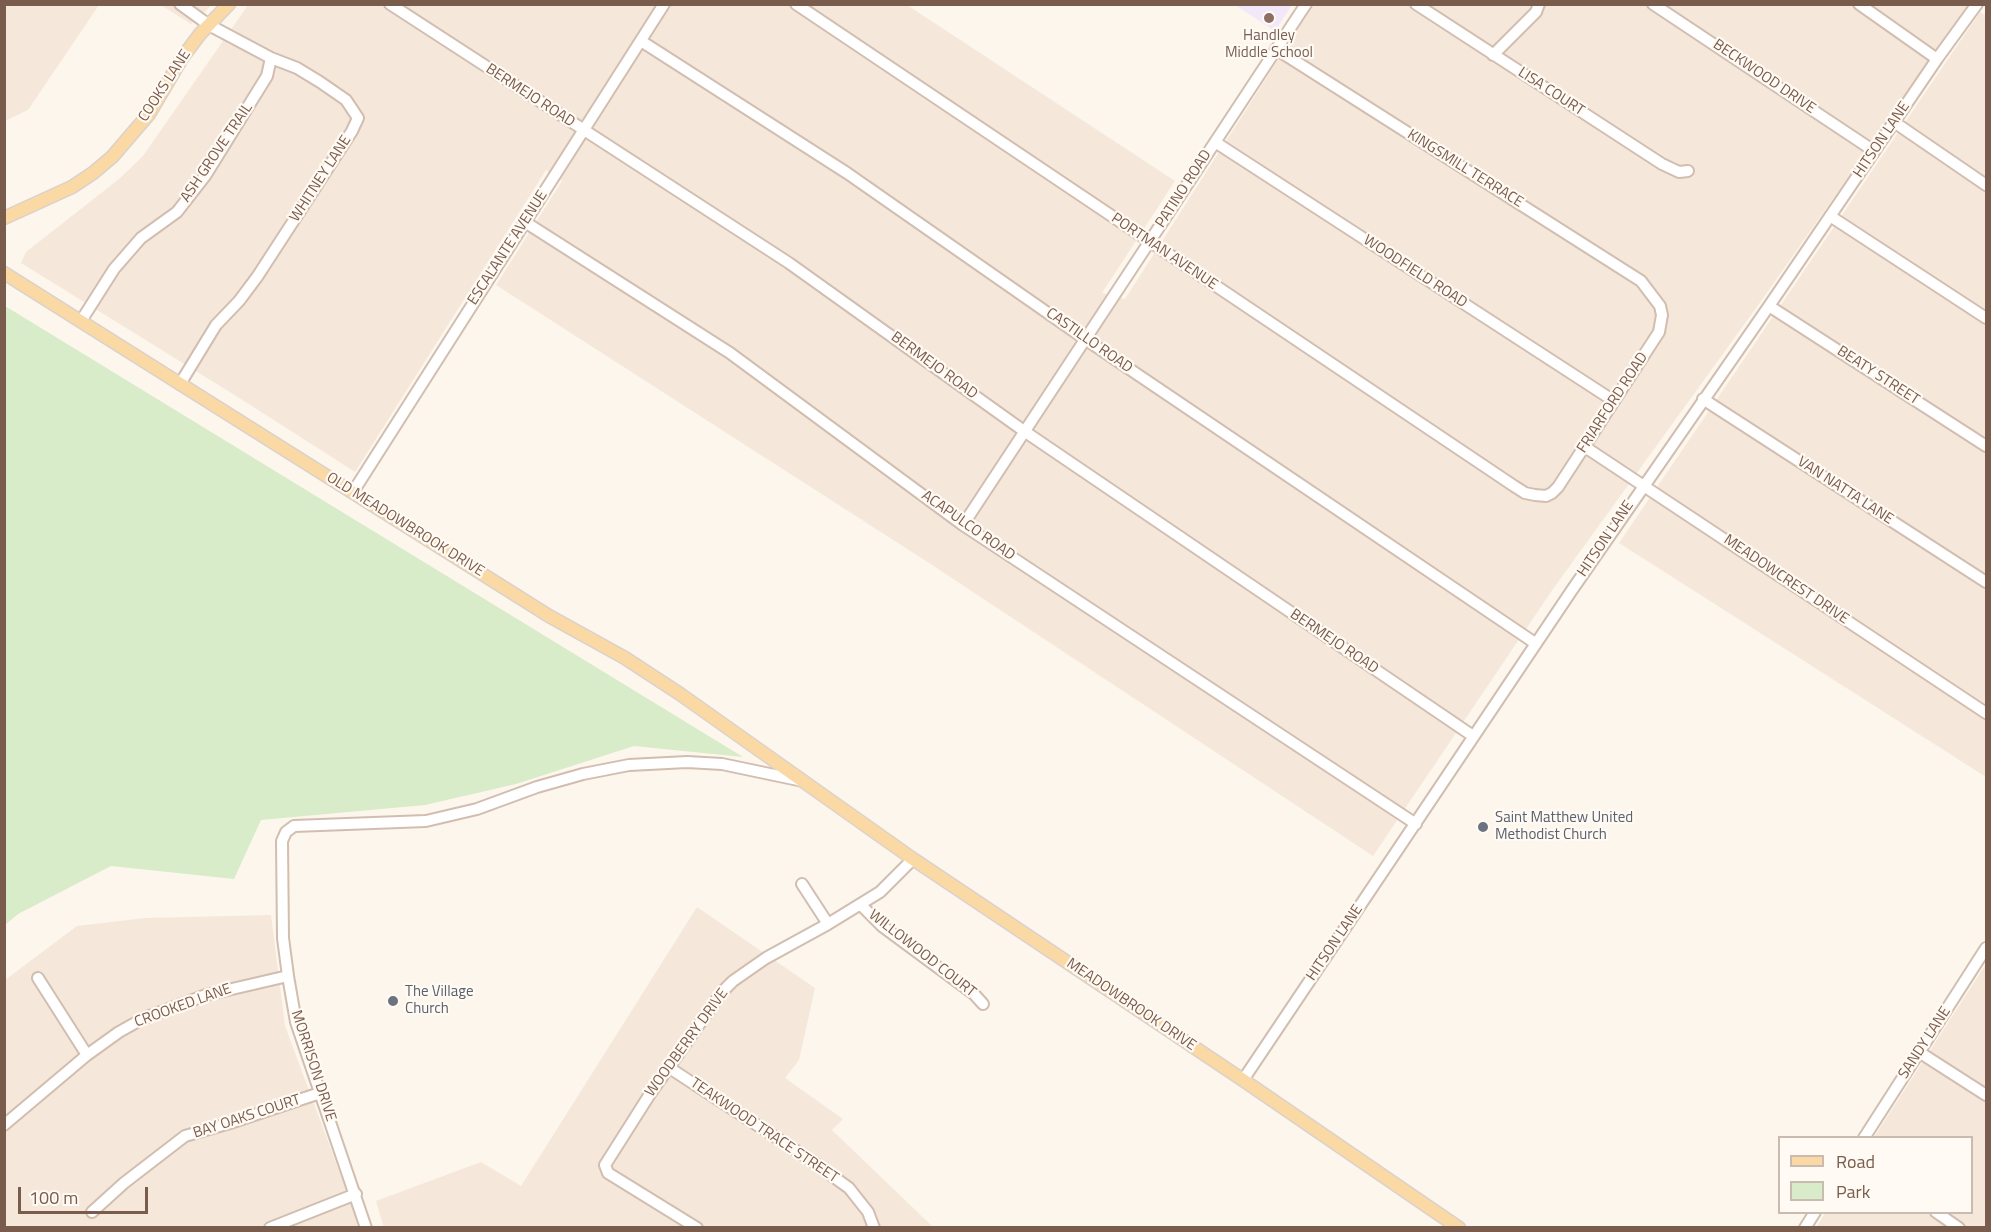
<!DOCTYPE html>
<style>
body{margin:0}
#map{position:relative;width:1991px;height:1232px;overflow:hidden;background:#fdf6ec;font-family:"Titillium Web",sans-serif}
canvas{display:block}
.frame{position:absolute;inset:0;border:6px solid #7a5c4d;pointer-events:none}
.legend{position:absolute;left:1778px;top:1136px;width:195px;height:78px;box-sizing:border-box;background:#fffaf3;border:2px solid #cabbb1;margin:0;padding:8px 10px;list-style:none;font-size:18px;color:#7a5c4d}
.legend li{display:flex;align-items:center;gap:12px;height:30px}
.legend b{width:30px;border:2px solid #cabbb1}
.scale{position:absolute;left:18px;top:1187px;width:130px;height:27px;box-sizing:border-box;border:3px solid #7a5c4d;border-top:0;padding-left:8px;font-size:18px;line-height:21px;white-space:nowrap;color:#7a5c4d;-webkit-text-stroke:4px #fffaf3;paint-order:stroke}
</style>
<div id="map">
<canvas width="1991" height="1232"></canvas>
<div class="frame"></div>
<ul class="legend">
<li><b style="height:8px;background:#fbd9a5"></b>Road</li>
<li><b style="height:16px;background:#d8ecc9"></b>Park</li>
</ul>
<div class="scale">100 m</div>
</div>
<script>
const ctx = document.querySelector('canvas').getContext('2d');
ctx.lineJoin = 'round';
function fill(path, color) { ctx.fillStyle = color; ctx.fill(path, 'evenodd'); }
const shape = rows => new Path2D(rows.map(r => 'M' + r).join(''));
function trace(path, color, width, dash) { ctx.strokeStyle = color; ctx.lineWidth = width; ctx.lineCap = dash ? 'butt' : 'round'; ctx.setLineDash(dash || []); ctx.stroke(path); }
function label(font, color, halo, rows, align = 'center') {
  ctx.font = font + ' "Titillium Web",sans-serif'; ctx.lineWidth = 4.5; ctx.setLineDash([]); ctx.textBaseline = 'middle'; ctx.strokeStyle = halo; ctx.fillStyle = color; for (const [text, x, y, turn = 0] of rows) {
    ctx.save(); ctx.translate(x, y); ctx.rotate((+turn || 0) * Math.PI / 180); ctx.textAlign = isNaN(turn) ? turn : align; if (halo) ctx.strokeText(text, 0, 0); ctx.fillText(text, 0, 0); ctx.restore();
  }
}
fill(shape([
 [4,5,99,5,28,110,5,121],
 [161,5,212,5,191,24],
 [248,5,907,5,1175,181,1102,293,1125,299,1313,5,1969,5,1759,304,1553,589,1373,856,926,561,496,285,562,181,546,170,355,472,241,399,21,263,26,252,119,179,143,156],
 [1980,12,1986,16,1986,777,1619,543],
 [697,907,815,988,799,1060,785,1078,843,1119,832,1130,933,1227,384,1228,376,1201,481,1162,521,1186],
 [271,915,285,1026,360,1227,5,1228,5,980,77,926,145,918],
 [1986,964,1986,1227,1816,1228,1825,1213,1972,1212,1972,1138,1874,1137]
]), '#f5e8da');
fill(shape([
 [1235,5,1292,5,1275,31]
]), '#f3e8fa');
fill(shape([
 [5,306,743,757,634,746,516,784,425,805,261,820,234,879,111,866,18,914,5,925]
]), '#d8ecc9');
const minor = shape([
 [180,4,209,25,271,58,297,68,320,82,346,100,358,118,352,131,257,277,239,301,216,325,180,384],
 [390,4,789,263,1024,431,1473,736],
 [796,4,1514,486,1525,493,1535,495,1546,496,1552,493,1558,487,1659,332,1662,315,1660,306,1641,281,1276,49],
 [1416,4,1662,164,1679,172,1688,171],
 [1653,4,1874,151],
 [1859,4,1937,59],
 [641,41,847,173,1085,339,1535,643],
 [1493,55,1536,12,1539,4],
 [1894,122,1986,185],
 [1215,142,1614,401],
 [1830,216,1986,318],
 [525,222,730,353,963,525,1416,824],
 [1769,306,1986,446],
 [81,321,114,269,141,238,177,212,205,176,267,76,271,58],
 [1703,399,1986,582],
 [1585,447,1986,713],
 [353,492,664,4],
 [963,525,1306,4],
 [802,884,828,924],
 [861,905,882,926,974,994,983,1004],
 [38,978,87,1055],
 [1919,1052,1986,1095],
 [668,1067,809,1159,849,1188,868,1212,874,1228],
 [1243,1080,1572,590,1769,306,1937,59,1977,4],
 [4,1125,87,1055,119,1032,144,1018,206,995,288,976],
 [1864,1138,1986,948],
 [92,1212,124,1183,185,1136,230,1123,320,1093],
 [1936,1212,1959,1228],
 [270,1228,356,1194],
 [366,1228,296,1022,288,976,283,938,282,841,286,832,294,826,426,821,477,809,537,787,583,774,629,765,687,762,722,764,803,781],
 [697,1228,608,1173,605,1165,650,1094,722,992,733,981,766,958,828,924,880,892,913,859],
 [1805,1228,1815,1212]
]);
const major = shape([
 [4,218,72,187,93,173,112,157,149,114,182,58,200,34,229,4],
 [4,273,549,616,625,658,680,694,913,859,1243,1080,1459,1228]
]);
trace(minor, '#d1beb0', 14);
trace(major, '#dad1cd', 15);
trace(minor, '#fff', 10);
trace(major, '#fbd9a5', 12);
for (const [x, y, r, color] of [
 [1269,18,6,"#8d6e63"],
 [1483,827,6,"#6b7280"],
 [393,1001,6,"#6b7280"]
]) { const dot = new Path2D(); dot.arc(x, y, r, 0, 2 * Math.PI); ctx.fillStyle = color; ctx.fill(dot); trace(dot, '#fffaf3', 2); }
label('15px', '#785e54', '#fffaf3', [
 ["Handley",1269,36],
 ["Middle School",1269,53]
]);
label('15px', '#7a5c4d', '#fffaf3', [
 ["BECKWOOD DRIVE",1764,77,34],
 ["COOKS LANE",165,86,-57],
 ["LISA COURT",1551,92,33],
 ["BERMEJO ROAD",530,96,33],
 ["HITSON LANE",1882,140,-56],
 ["ASH GROVE TRAIL",217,153,-56],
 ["KINGSMILL TERRACE",1465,169,32],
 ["WHITNEY LANE",321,179,-57],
 ["PATINO ROAD",1184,189,-57],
 ["ESCALANTE AVENUE",508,248,-57],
 ["PORTMAN AVENUE",1164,252,34],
 ["WOODFIELD ROAD",1415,272,33],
 ["CASTILLO ROAD",1089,341,35],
 ["BERMEJO ROAD",934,366,36],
 ["BEATY STREET",1878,376,33],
 ["FRIARFORD ROAD",1613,403,-57],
 ["VAN NATTA LANE",1845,491,33],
 ["OLD MEADOWBROOK DRIVE",405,525,32],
 ["ACAPULCO ROAD",968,526,35],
 ["HITSON LANE",1606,539,-56],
 ["MEADOWCREST DRIVE",1786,580,34],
 ["BERMEJO ROAD",1334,642,34],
 ["HITSON LANE",1335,943,-56],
 ["WILLOWOOD COURT",922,954,38],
 ["MEADOWBROOK DRIVE",1131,1005,34],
 ["CROOKED LANE",183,1006,-20],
 ["WOODBERRY DRIVE",687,1043,-54],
 ["SANDY LANE",1925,1043,-57],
 ["MORRISON DRIVE",313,1066,72],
 ["BAY OAKS COURT",247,1117,-18],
 ["TEAKWOOD TRACE STREET",764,1131,34]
]);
label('15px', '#5b616d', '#fffaf3', [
 ["Saint Matthew United",1495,818],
 ["Methodist Church",1495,835],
 ["The Village",405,992],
 ["Church",405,1009]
], 'left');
</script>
